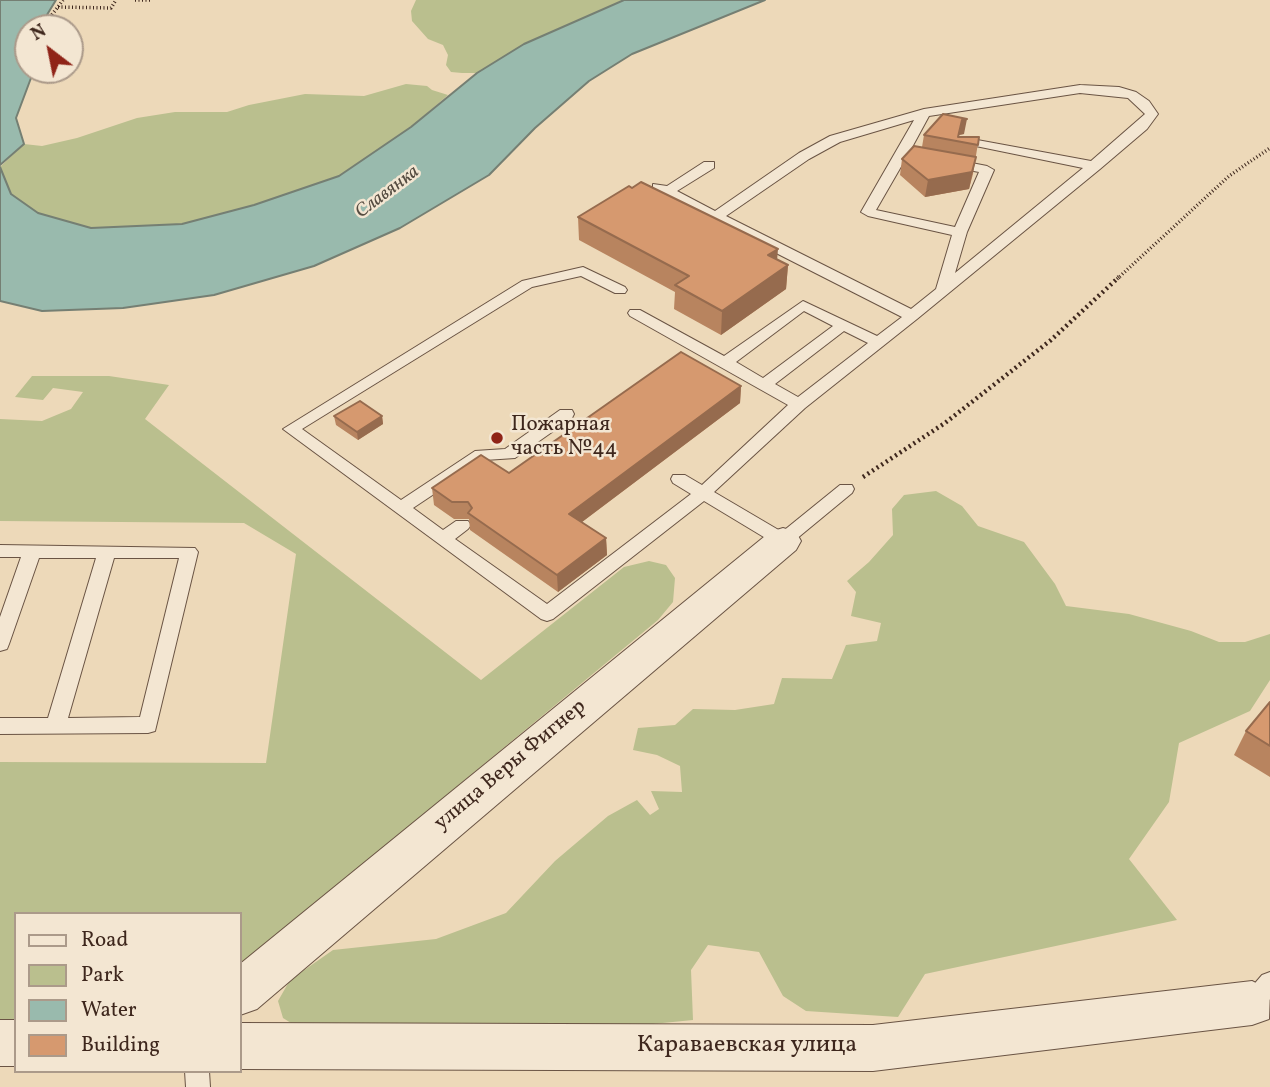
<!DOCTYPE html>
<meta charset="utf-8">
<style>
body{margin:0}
#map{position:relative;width:1270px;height:1087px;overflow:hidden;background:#edd9b9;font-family:Vollkorn,serif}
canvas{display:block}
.legend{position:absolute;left:14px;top:912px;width:228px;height:161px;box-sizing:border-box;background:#f3e6d2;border:2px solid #ab9a8a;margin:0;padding:9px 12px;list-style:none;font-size:21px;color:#3e271d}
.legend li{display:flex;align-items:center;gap:14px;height:35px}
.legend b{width:35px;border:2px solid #ab9a8a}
.north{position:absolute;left:14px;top:14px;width:70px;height:70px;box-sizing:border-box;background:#f3e6d2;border:2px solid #ab9a8a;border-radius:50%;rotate:328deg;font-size:19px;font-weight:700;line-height:28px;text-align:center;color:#3e271d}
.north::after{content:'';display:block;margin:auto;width:24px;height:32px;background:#8f2418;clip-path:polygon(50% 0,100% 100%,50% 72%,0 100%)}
</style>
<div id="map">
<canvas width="1270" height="1087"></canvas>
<ul class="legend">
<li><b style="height:9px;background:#f3e6d2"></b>Road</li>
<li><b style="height:19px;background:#babf8e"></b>Park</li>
<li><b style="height:19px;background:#99baad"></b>Water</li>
<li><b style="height:19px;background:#d6996f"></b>Building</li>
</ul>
<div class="north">N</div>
</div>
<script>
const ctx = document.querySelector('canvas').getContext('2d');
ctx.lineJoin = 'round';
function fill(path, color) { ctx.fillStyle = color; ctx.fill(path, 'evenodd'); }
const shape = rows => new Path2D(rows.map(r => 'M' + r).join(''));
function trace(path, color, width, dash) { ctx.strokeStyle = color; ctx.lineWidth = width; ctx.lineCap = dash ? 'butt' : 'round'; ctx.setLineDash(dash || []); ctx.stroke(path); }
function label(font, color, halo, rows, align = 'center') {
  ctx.font = font + ' Vollkorn,serif'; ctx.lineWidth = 5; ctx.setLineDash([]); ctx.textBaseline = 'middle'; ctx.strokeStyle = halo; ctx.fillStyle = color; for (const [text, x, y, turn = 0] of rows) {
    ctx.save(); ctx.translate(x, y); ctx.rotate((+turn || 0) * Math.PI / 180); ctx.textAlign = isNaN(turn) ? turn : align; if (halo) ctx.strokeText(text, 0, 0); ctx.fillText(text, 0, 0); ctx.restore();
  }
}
fill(shape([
 [416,0,624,0,524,44,477,73,462,73,451,72,446,65,448,55,443,45,428,39,412,21,411,11],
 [406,84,427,86,432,90,448,95,411,127,339,177,254,205,182,224,91,228,38,213,11,194,0,167,24,144,42,146,77,138,137,118,175,112,227,112,249,105,305,94,364,96],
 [32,376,109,376,169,385,145,419,481,680,624,567,649,561,666,565,675,578,673,602,658,620,240,966,240,914,16,914,16,1021,0,1021,0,762,266,763,296,554,244,523,0,521,0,419,42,421,71,409,83,392,53,388,43,400,15,397],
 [936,491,962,506,978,526,1024,542,1055,584,1066,606,1129,614,1191,631,1219,642,1245,642,1270,634,1270,680,1250,711,1179,743,1169,802,1129,859,1177,920,925,974,898,1017,806,1011,783,996,759,952,708,945,691,970,693,1020,622,1027,299,1028,283,1018,278,1001,290,980,333,950,436,939,506,913,555,861,608,816,637,800,650,815,659,809,651,791,682,792,680,766,657,755,633,750,638,728,675,725,693,709,735,710,774,704,782,678,832,679,846,645,877,641,881,623,851,616,856,592,847,581,869,562,893,535,892,509,904,495]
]), '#babf8e');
const water = shape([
 [0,0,56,0,39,28,28,28,28,70,34,70,16,118,24,144,0,165,0,0],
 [624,0,765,0,632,54,589,81,535,128,489,175,400,228,314,266,214,295,123,308,42,311,0,301,0,167,11,194,38,213,91,228,182,224,254,205,339,176,411,127,477,73,524,44,624,0]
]);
fill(water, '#99baad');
trace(water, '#757f73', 2);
const service = shape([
 [1080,85,1119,87,1136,92,1149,101,1158,114,1147,129,1100,169,917,319,805,408,714,492,782,532,840,485,852,485,854,489,852,493,789,545,777,545,704,501,553,619,547,621,541,619,283,429,522,281,583,267,625,287,627,290,625,293,615,293,581,276,532,287,302,429,401,500,475,451,505,449,560,410,572,410,574,414,572,418,515,458,485,460,413,508,443,530,456,521,468,521,471,525,468,529,455,539,547,604,691,494,673,483,671,479,673,475,685,475,702,485,788,405,630,316,628,313,630,310,640,310,724,356,803,301,877,336,902,317,662,195,653,190,653,184,667,186,704,162,714,162,714,168,677,191,715,211,799,153,830,136,924,109,1080,85],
 [1080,93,1128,98,1145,114,1091,161,961,137,961,143,1083,168,955,273,967,232,994,170,987,166,910,151,929,116,1080,93],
 [914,120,861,212,868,216,952,235,936,289,911,309,726,216,809,159,840,142,914,120],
 [906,158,979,172,955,227,876,210,906,158],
 [804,311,833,326,763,378,736,362,804,311],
 [844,331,868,343,798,397,775,384,844,331],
 [0,545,195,548,198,552,155,731,148,733,0,734,0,718,48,718,96,558,39,558,9,644,7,649,0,651,0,617,21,557,0,557,0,545],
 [114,558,179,558,140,717,68,718,114,558],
 [1270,972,1270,999,1260,1010,1252,1014,1244,1010,1241,1003,1244,996,1262,975,1270,972],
 [185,1071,209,1071,210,1087,186,1087,185,1071]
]);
const minor = shape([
 [783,528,796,532,801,541,796,550,257,1009,240,1015,240,964,770,532,783,528],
 [1252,981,1270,990,1269,1019,1252,1025,873,1071,240,1069,240,1023,873,1025,1252,981],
 [0,1020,16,1020,16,1066,0,1066,0,1020]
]);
trace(service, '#6a5444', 2);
trace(minor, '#6a5444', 2);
trace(shape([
 [135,0,150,0],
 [58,7,111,8,116,0],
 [48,28,51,16,63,0],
 [1117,279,1229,176,1270,148]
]), '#3e271d', 3.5, [1, 2.5]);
trace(shape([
 [863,477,945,423,1051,340,1119,277]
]), '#3e271d', 4.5, [2, 3.5]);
fill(service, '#f3e6d2');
fill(minor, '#f3e6d2');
fill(shape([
 [964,134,959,135,959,137,979,137,973,174,969,189,925,197,900,175,902,159,922,147,924,135],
 [578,217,777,260,788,265,786,289,721,335,674,309,675,292,579,240],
 [741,386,740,403,582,522,606,538,607,555,558,592,470,530,469,519,454,519,434,505,432,488,509,473],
 [334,416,382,416,383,424,358,440,336,425],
 [1270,702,1270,777,1234,755,1246,731]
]), '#b8845f');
fill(shape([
 [967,119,964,134,959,135,957,142,962,120],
 [976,157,969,189,925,197,928,180],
 [778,249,776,273,768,255],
 [788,265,786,289,721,335,722,311],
 [741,386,740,403,570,531,569,514],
 [382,416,383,424,358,440,357,432],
 [606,538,607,555,558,592,557,575]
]), '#966b4e');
const building = shape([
 [943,114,967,119,962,120,958,137,979,137,978,145,924,135,943,114],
 [914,146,976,157,972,172,928,180,902,159,914,146],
 [641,182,778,249,768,255,788,265,722,311,675,285,689,276,578,217,629,186,632,188,641,182],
 [681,352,741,386,569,514,606,538,557,575,468,513,472,508,468,502,452,502,432,488,481,455,509,473,681,352],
 [360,401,382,416,357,432,334,416,360,401],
 [1270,702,1270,746,1246,731,1270,702]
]);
fill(building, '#d6996f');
trace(building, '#966b4e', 2);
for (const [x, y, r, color] of [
 [497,438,7,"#8f2418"]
]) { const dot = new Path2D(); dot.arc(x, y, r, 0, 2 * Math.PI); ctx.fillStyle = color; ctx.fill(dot); trace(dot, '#f3e6d2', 2.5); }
label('italic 19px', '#554c41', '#f3e6d2', [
 ["Славянка",388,193,-37]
]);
label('21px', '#3e271d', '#f3e6d2', [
 ["Пожарная",511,426],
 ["часть №44",511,450]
], 'left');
label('21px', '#3e271d', '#f3e6d2', [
 ["улица Веры Фигнер",511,766,-40]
]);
label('24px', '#3e271d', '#f3e6d2', [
 ["Караваевская улица",747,1047]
]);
</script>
